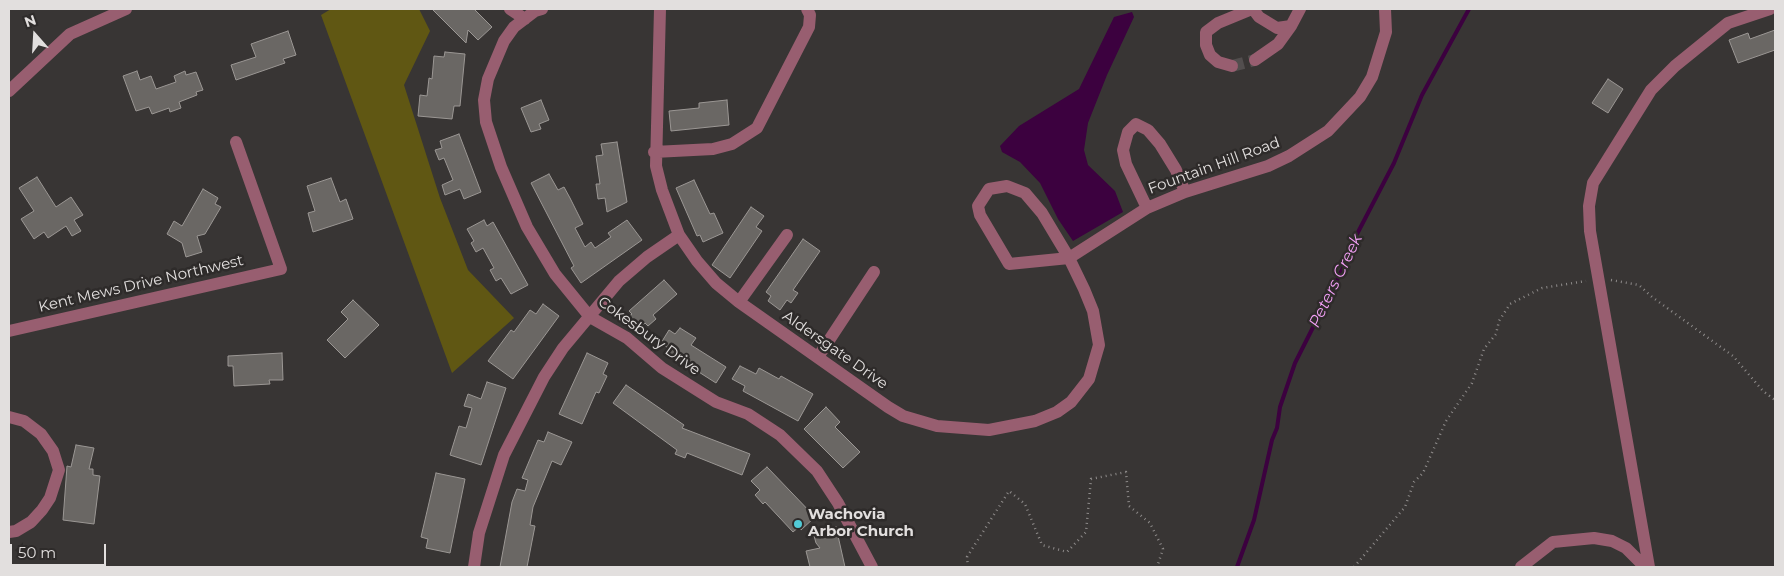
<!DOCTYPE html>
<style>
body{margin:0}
#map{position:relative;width:1784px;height:576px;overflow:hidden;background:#383534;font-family:Montserrat,sans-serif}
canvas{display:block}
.frame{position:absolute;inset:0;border:10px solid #e2dfde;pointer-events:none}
.north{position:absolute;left:10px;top:10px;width:50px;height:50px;-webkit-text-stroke:4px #2e2b2a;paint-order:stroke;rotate:341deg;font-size:14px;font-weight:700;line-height:20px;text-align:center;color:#e2dfde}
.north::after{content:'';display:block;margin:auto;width:18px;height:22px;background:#e2dfde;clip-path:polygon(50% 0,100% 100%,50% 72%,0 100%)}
.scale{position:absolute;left:10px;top:544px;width:96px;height:22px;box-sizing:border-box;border:2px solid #e2dfde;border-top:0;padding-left:6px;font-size:15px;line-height:18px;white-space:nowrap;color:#e2dfde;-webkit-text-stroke:4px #2e2b2a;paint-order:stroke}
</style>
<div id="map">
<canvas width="1784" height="576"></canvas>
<div class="frame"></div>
<div class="north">N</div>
<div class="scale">50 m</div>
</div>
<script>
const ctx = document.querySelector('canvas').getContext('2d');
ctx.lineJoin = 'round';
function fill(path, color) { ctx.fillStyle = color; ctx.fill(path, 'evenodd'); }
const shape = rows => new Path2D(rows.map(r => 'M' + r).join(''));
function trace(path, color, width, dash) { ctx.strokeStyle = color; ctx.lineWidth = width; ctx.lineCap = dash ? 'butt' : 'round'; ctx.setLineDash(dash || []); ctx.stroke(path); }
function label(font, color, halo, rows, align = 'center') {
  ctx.font = font + ' Montserrat,sans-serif'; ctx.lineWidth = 5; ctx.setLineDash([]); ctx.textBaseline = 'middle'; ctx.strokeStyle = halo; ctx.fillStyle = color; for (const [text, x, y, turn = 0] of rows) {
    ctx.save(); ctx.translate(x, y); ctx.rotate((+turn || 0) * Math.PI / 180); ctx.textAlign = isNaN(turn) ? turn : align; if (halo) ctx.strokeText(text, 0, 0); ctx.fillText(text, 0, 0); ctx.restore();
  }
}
fill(shape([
 [331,9,419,9,430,31,404,85,440,198,468,270,514,318,452,373,321,15]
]), '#605713');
fill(shape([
 [1132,12,1134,17,1107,75,1088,123,1084,150,1088,165,1115,191,1123,212,1073,241,1058,219,1040,183,1020,162,1002,152,1000,146,1019,126,1079,89,1114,17]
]), '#3c013f');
trace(shape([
 [1237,567,1254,520,1272,440,1277,428,1280,407,1295,363,1342,270,1356,236,1394,163,1422,95,1469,9]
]), '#3c013f', 4);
const building = shape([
 [432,9,474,9,492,27,478,40,468,30,466,43,432,9],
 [1775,30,1775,50,1738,63,1729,40,1748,33,1750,39,1775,30],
 [288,31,296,55,283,59,285,63,236,80,231,65,256,57,251,44,288,31],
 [445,52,465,54,460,106,454,106,452,119,418,116,420,95,427,96,429,78,432,79,434,56,444,57,445,52],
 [137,71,140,80,151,76,156,89,176,82,174,76,185,71,186,75,196,72,203,90,196,92,197,95,179,102,181,108,170,112,169,108,152,114,149,107,136,111,123,76,137,71],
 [1608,79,1623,89,1608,113,1592,103,1608,79],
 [541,100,549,120,539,124,541,129,531,132,521,108,541,100],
 [727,100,729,125,671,131,669,111,699,108,699,103,727,100],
 [459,134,481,192,464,199,460,189,445,195,442,185,453,180,444,158,439,160,435,150,442,148,440,141,459,134],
 [617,142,627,202,607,212,605,198,598,199,596,184,600,184,596,156,603,155,601,144,617,142],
 [549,174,558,190,564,187,570,198,583,224,575,228,585,247,591,242,595,248,611,237,608,233,627,220,642,240,581,283,571,268,574,266,531,183,549,174],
 [37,177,56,207,71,197,83,215,74,220,81,231,72,236,66,226,48,238,44,232,34,239,21,219,34,211,19,188,37,177],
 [331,178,340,202,346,199,353,219,313,232,308,213,315,211,307,186,331,178],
 [694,180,710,214,714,213,723,233,703,242,700,235,697,236,676,188,694,180],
 [203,189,218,198,215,204,221,207,205,234,197,236,202,252,186,257,182,243,167,234,174,221,182,226,203,189],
 [751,207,764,216,756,227,762,231,730,278,712,265,751,207],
 [484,220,487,226,493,222,528,285,511,294,501,278,496,281,490,270,494,268,483,248,476,252,471,243,474,241,467,229,484,220],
 [803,239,820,251,793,290,798,293,791,303,787,300,780,310,768,301,771,296,766,292,803,239],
 [664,280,677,294,653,315,656,319,648,326,645,323,637,330,627,318,632,314,629,311,664,280],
 [353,300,379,325,345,358,327,340,348,319,341,312,353,300],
 [543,304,559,316,513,379,488,361,511,330,514,332,530,310,536,314,543,304],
 [680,328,696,338,691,345,726,367,716,383,669,353,671,350,661,343,669,330,675,334,680,328],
 [282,353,283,380,269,380,270,384,234,386,233,366,228,366,228,356,282,353],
 [587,353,608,363,603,374,607,376,599,393,596,392,582,424,559,414,587,353],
 [740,366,756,374,759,368,779,379,781,376,813,394,798,421,743,391,745,386,732,379,740,366],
 [487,382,506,388,481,465,450,455,459,426,466,428,472,408,464,406,468,394,481,399,487,382],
 [626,385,684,425,682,428,750,454,742,475,687,453,685,458,675,454,677,450,613,403,626,385],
 [826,407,840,422,835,427,860,452,843,468,804,429,826,407],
 [548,432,572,442,561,465,552,461,533,507,530,525,535,526,527,567,500,567,512,502,517,489,525,491,528,480,522,478,538,440,544,442,548,432],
 [76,445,94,448,89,469,93,469,93,475,100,476,94,524,63,520,67,466,71,467,76,445],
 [767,467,815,517,801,530,800,526,793,532,765,502,763,504,755,495,760,490,751,481,767,467],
 [436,473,465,479,450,553,426,548,428,539,421,537,436,473],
 [836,527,845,567,810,567,806,551,820,548,816,543,813,532,836,527]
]);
fill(building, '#6a6764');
trace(building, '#9b9794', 1);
trace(shape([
 [1232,66,1255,60]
]), '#524e4e', 12, [12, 6]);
trace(shape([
 [1611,280,1639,285,1652,297,1733,356,1763,391,1775,400],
 [968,567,967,557,1009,491,1025,504,1042,545,1067,552,1086,532,1091,479,1126,472,1129,506,1150,523,1163,549,1157,567],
 [1354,567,1405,507,1414,482,1423,473,1446,421,1472,383,1484,349,1496,334,1499,321,1510,304,1542,288,1586,281]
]), '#8e8b8a', 2.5, [1, 4]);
trace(shape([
 [510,9,525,19],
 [542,9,535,11,514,27,504,41,488,79,484,100,486,122,501,167,527,227,555,274,590,317,627,338,662,368,716,402,748,414,780,435,817,471,838,503,872,567],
 [660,9,656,166,662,190,679,235,697,261,716,283,739,302,888,407,903,416,937,426,989,430,1035,421,1057,412,1071,402,1089,379,1099,345,1093,311,1084,289,1069,258,1042,213,1025,193,1007,186,989,189,978,206,980,215,1009,264,1069,258,1147,208,1185,192,1268,166,1289,156,1328,131,1360,97,1372,77,1386,32,1385,9],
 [1253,9,1259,17,1277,28,1291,26],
 [1255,60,1278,44,1291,26,1300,9],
 [1232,66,1218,62,1210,55,1206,45,1206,32,1218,23,1252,9],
 [9,91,70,34,126,9],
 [654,152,713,149,732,144,757,128,809,27,810,15,807,9],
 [1147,208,1126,164,1123,150,1128,132,1136,124,1148,130,1160,144,1176,170,1185,192],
 [739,302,787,235],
 [9,331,281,269,236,142],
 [818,357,874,272],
 [9,417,24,421,41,434,53,451,59,470,50,498,42,510,31,522,16,531,9,532],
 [474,567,479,533,504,455,544,377,563,348,619,281,647,257,679,235],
 [1521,567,1553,542,1594,538,1612,541,1626,548,1645,567],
 [1649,567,1590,231,1589,206,1593,183,1651,90,1675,66,1728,23,1770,9]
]), '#985e70', 12);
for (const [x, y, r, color] of [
 [798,524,5,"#52cbd7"]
]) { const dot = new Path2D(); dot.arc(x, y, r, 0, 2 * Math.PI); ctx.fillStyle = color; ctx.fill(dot); trace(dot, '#2e2b2a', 2); }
label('15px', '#e2dfde', '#2e2b2a', [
 ["Fountain Hill Road",1214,166,-20],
 ["Kent Mews Drive Northwest",141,284,-13],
 ["Cokesbury Drive",649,336,36],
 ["Aldersgate Drive",835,350,35]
]);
label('bold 15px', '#e2dfde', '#2e2b2a', [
 ["Wachovia",808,515],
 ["Arbor Church",808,532]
], 'left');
label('italic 16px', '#f29ff5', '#2e2b2a', [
 ["Peters Creek",1336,281,-64]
]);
</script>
